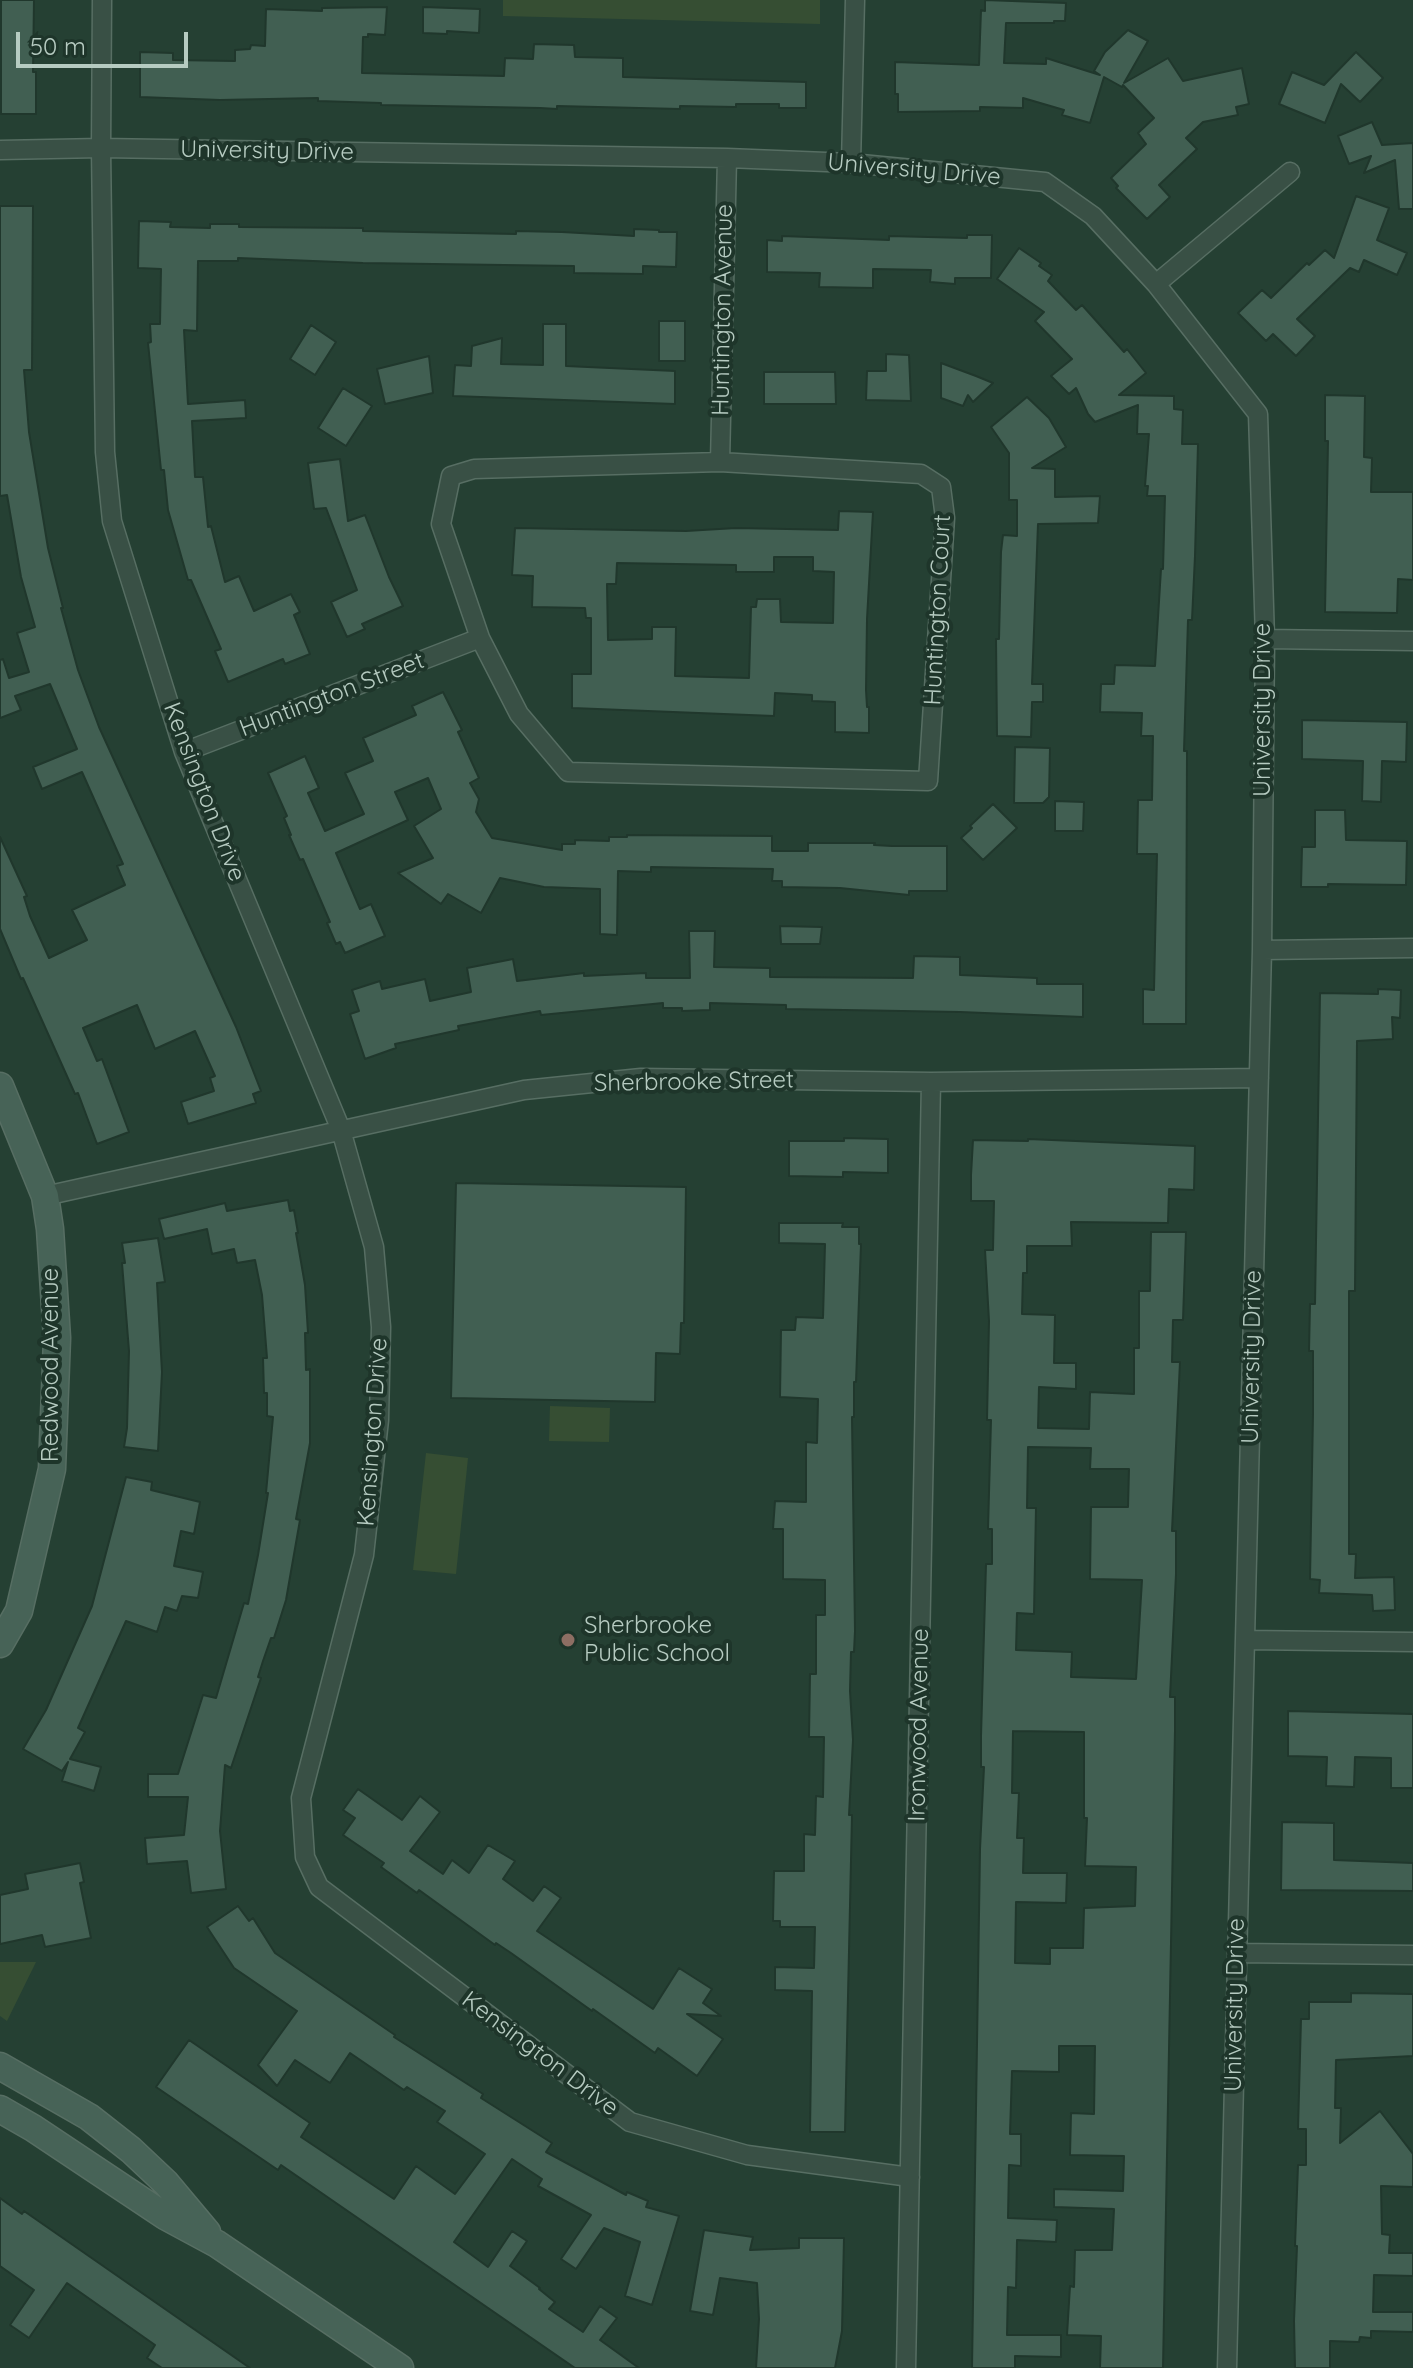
<!DOCTYPE html>
<style>
body{margin:0}
#map{position:relative;width:1413px;height:2368px;overflow:hidden;background:#254033;font-family:Quicksand,sans-serif}
canvas{display:block}
.scale{position:absolute;left:16px;top:32px;width:172px;height:36px;box-sizing:border-box;border:4px solid #b6cbc1;border-top:0;padding-left:10px;font-size:24px;line-height:28px;white-space:nowrap;color:#b6cbc1;-webkit-text-stroke:6px #1e352a;paint-order:stroke}
</style>
<div id="map">
<canvas width="1413" height="2368"></canvas>
<div class="scale">50 m</div>
</div>
<script>
const ctx = document.querySelector('canvas').getContext('2d');
ctx.lineJoin = 'round';
function fill(path, color) { ctx.fillStyle = color; ctx.fill(path, 'evenodd'); }
const shape = rows => new Path2D(rows.map(r => 'M' + r).join(''));
function trace(path, color, width, dash) { ctx.strokeStyle = color; ctx.lineWidth = width; ctx.lineCap = dash ? 'butt' : 'round'; ctx.setLineDash(dash || []); ctx.stroke(path); }
function label(font, color, halo, rows, align = 'center') {
  ctx.font = font + ' Quicksand,sans-serif'; ctx.lineWidth = 8; ctx.setLineDash([]); ctx.textBaseline = 'middle'; ctx.strokeStyle = halo; ctx.fillStyle = color; for (const [text, x, y, turn = 0] of rows) {
    ctx.save(); ctx.translate(x, y); ctx.rotate((+turn || 0) * Math.PI / 180); ctx.textAlign = isNaN(turn) ? turn : align; if (halo) ctx.strokeText(text, 0, 0); ctx.fillText(text, 0, 0); ctx.restore();
  }
}
fill(shape([
 [503,0,820,0,820,24,503,16],
 [550,1406,610,1408,609,1442,549,1441],
 [426,1453,468,1458,456,1574,413,1570],
 [0,1962,36,1962,7,2021,0,2016]
]), '#364e33');
const building = shape([
 [1,0,34,0,33,72,36,72,36,114,1,114,1,0],
 [985,0,1066,3,1065,21,1054,21,1054,23,1006,23,1004,63,1046,64,1046,58,1100,75,1094,71,1105,52,1128,30,1148,41,1124,83,1168,58,1183,81,1242,68,1249,104,1236,107,1238,115,1203,122,1186,138,1197,149,1159,185,1170,197,1147,219,1116,188,1118,186,1111,178,1146,144,1138,133,1154,118,1123,85,1122,87,1104,77,1090,123,1062,115,1064,110,1023,98,1023,108,980,107,980,111,898,112,898,94,895,94,895,62,979,65,981,10,985,11,985,0],
 [387,7,385,35,368,34,368,37,363,37,362,73,504,76,505,58,533,59,534,44,574,45,575,57,623,58,623,77,806,82,806,108,779,108,779,104,736,104,736,107,680,106,680,109,557,106,557,109,540,108,381,105,381,103,318,101,318,98,220,100,140,97,140,52,173,53,173,60,235,61,235,50,250,49,251,45,265,46,266,9,322,11,322,8,387,7],
 [423,7,480,9,479,33,447,31,447,34,423,33,423,7],
 [1356,52,1383,78,1360,102,1341,84,1325,123,1279,104,1292,72,1324,85,1356,52],
 [1372,122,1382,145,1413,143,1413,209,1399,209,1395,160,1364,173,1371,156,1349,164,1338,136,1372,122],
 [1356,196,1389,208,1377,240,1407,253,1397,275,1364,260,1359,272,1350,268,1297,319,1315,336,1296,356,1273,334,1266,341,1238,313,1262,290,1271,298,1307,263,1309,265,1325,250,1334,258,1356,196],
 [0,206,33,206,32,370,24,370,29,432,48,548,63,608,61,608,78,670,99,727,236,1027,261,1091,253,1094,256,1103,188,1124,181,1102,214,1091,210,1078,215,1076,195,1031,155,1049,137,1005,83,1028,97,1061,102,1059,129,1132,97,1144,78,1093,75,1094,23,978,21,979,0,929,0,837,27,896,24,897,30,916,49,958,87,940,72,910,125,885,117,866,123,864,82,772,42,789,33,767,77,749,50,684,15,696,21,710,0,718,0,660,3,659,9,678,29,672,17,633,35,627,21,577,7,495,0,496,0,206],
 [139,221,171,222,170,227,210,228,210,224,239,224,239,227,363,228,363,231,516,234,516,231,562,232,634,236,634,229,659,230,659,232,677,232,676,267,643,266,643,274,574,273,574,266,363,263,238,258,238,261,198,261,197,331,184,330,188,404,245,400,246,418,192,421,195,477,203,477,208,527,211,526,225,582,239,576,254,611,291,594,300,612,294,615,310,654,285,664,283,659,228,682,215,651,221,649,191,580,188,580,168,510,164,470,161,470,148,343,151,342,150,324,160,324,161,269,138,268,139,221],
 [967,235,992,235,991,278,955,278,955,284,930,282,931,270,873,269,873,288,819,287,820,273,767,272,767,240,782,241,782,236,889,240,889,236,967,238,967,235],
 [1019,248,1041,263,1039,266,1052,275,1048,281,1076,310,1082,305,1124,352,1127,349,1146,373,1119,395,1174,396,1174,409,1183,410,1182,444,1198,444,1195,556,1192,620,1188,620,1184,751,1187,751,1186,1024,1143,1024,1143,989,1154,990,1157,854,1137,854,1138,800,1152,800,1153,736,1141,736,1142,713,1100,712,1101,684,1114,684,1115,665,1155,666,1161,569,1163,569,1165,496,1147,496,1148,486,1145,486,1149,434,1137,434,1138,405,1095,422,1088,414,1076,388,1069,394,1051,376,1072,359,1035,321,1044,312,997,279,1019,248],
 [659,321,685,321,685,361,659,361,659,321],
 [543,324,566,324,566,366,675,371,675,404,453,396,455,365,471,366,472,346,502,338,501,364,543,365,543,324],
 [311,325,336,342,315,375,290,359,311,325],
 [886,354,909,355,911,401,866,400,867,371,886,371,886,354],
 [429,356,433,393,385,404,377,369,429,356],
 [941,363,976,376,993,383,973,402,968,395,963,406,941,398,941,363],
 [764,372,835,372,836,404,764,404,764,372],
 [343,388,372,406,346,446,318,428,343,388],
 [1325,395,1365,396,1364,457,1372,458,1371,492,1413,492,1413,580,1398,579,1397,613,1325,612,1328,441,1325,441,1325,395],
 [1027,397,1049,418,1066,447,1032,468,1055,469,1055,497,1100,496,1098,523,1038,524,1032,684,1043,684,1043,702,1032,702,1031,737,997,736,996,639,999,639,1001,552,1003,535,1017,536,1017,500,1009,500,1009,453,991,427,1027,397],
 [340,459,348,521,365,515,389,577,403,606,362,624,365,629,347,637,331,602,357,590,326,508,314,509,308,463,340,459],
 [839,511,873,512,867,619,866,690,867,707,869,707,869,733,835,732,835,702,812,701,812,695,775,693,774,716,572,708,572,674,591,674,591,618,586,618,585,608,532,607,533,576,512,575,515,528,686,531,736,528,838,530,839,511],
 [774,557,813,557,813,571,834,572,833,623,781,622,780,599,757,599,756,607,751,607,749,678,675,676,676,627,652,627,652,639,608,640,607,584,616,584,617,563,736,565,736,572,774,572,774,557],
 [443,692,462,730,458,732,479,778,470,783,479,799,476,812,492,838,562,850,562,844,575,844,575,840,609,841,609,837,627,837,627,835,772,836,772,851,808,851,808,843,875,843,874,845,892,846,947,846,947,891,909,891,909,895,840,888,782,887,782,881,772,881,773,869,651,867,651,872,618,871,617,935,600,934,600,889,544,887,500,878,481,913,448,894,441,904,398,873,433,858,414,826,441,809,428,778,395,792,408,820,336,853,360,909,371,904,385,936,345,953,340,942,336,944,327,923,330,922,303,859,300,860,289,835,291,835,284,818,287,816,268,773,305,756,319,788,308,793,325,831,364,814,345,773,373,761,363,738,416,715,412,706,443,692],
 [1302,720,1407,722,1406,762,1382,761,1381,802,1362,801,1363,761,1302,759,1302,720],
 [1015,747,1050,748,1049,797,1043,803,1014,803,1015,747],
 [1055,801,1084,802,1083,831,1055,831,1055,801],
 [993,804,1017,828,983,860,961,838,972,828,970,826,993,804],
 [1315,810,1345,810,1346,840,1407,841,1406,885,1328,884,1328,887,1301,887,1302,847,1315,847,1315,810],
 [780,926,822,927,820,944,781,944,780,926],
 [689,931,715,931,714,967,770,968,770,977,913,978,914,956,960,957,960,975,1037,978,1037,984,1083,984,1083,1017,960,1012,786,1009,786,1005,710,1003,710,1010,682,1011,682,1008,663,1008,663,1003,541,1015,540,1011,500,1018,458,1026,459,1030,395,1044,396,1048,365,1059,350,1014,359,1011,352,990,380,981,382,989,425,979,430,1001,471,992,467,968,513,959,517,981,584,973,584,976,646,973,646,978,690,978,689,931],
 [1378,989,1401,990,1400,1018,1392,1017,1393,1039,1357,1041,1355,1291,1349,1291,1349,1554,1356,1554,1355,1578,1394,1577,1395,1610,1373,1611,1372,1595,1319,1593,1320,1580,1310,1579,1313,1414,1313,1351,1309,1351,1310,1304,1315,1304,1320,993,1378,994,1378,989],
 [844,1138,888,1139,888,1173,843,1172,843,1177,789,1176,789,1141,844,1141,844,1138],
 [1028,1139,1195,1146,1194,1190,1169,1189,1168,1223,1071,1222,1072,1246,1027,1246,1027,1273,1023,1273,1022,1314,1055,1315,1054,1363,1076,1363,1076,1389,1039,1387,1038,1428,1089,1429,1090,1392,1134,1394,1134,1348,1139,1348,1139,1291,1150,1291,1151,1232,1186,1232,1183,1320,1173,1320,1172,1362,1180,1362,1172,1531,1176,1531,1176,1574,1170,1697,1175,1697,1175,1730,1163,2368,1100,2368,1101,2336,1067,2335,1070,2286,1074,2287,1075,2250,1112,2250,1114,2209,1054,2207,1054,2189,1123,2191,1124,2156,1070,2155,1071,2113,1094,2114,1095,2046,1059,2046,1059,2072,1012,2071,1010,2134,1021,2134,1021,2166,1009,2165,1008,2218,1057,2220,1056,2242,1017,2240,1016,2288,1008,2287,1007,2335,1061,2335,1061,2357,1015,2356,1015,2368,972,2368,980,1849,984,1767,981,1767,981,1736,986,1564,992,1564,992,1529,988,1529,991,1420,987,1420,989,1321,985,1250,993,1250,994,1201,971,1201,971,1175,973,1140,1028,1141,1028,1139],
 [1028,1447,1091,1448,1090,1469,1129,1469,1128,1507,1091,1507,1090,1579,1142,1580,1136,1679,1071,1677,1072,1652,1016,1650,1017,1613,1034,1614,1036,1508,1027,1508,1028,1447],
 [1013,1731,1084,1732,1084,1818,1087,1818,1085,1866,1136,1867,1135,1906,1084,1908,1083,1948,1050,1948,1050,1964,1015,1963,1016,1902,1066,1903,1067,1873,1023,1873,1024,1838,1017,1838,1019,1793,1012,1793,1013,1731],
 [456,1183,686,1187,684,1323,681,1323,680,1354,656,1353,655,1402,451,1398,456,1183],
 [288,1200,290,1211,294,1210,298,1233,296,1233,305,1285,308,1333,305,1333,306,1370,310,1369,310,1443,296,1519,300,1520,286,1600,274,1638,271,1638,263,1661,258,1677,261,1678,231,1768,225,1765,220,1831,226,1889,191,1893,187,1861,147,1864,145,1838,184,1835,188,1797,148,1797,148,1774,178,1774,203,1695,216,1698,244,1603,248,1604,258,1555,268,1493,266,1493,273,1417,267,1416,267,1393,264,1393,263,1358,267,1358,262,1295,255,1260,237,1263,234,1249,212,1254,207,1229,164,1239,159,1219,225,1203,227,1211,288,1200],
 [779,1223,843,1223,842,1227,859,1227,859,1244,861,1244,856,1382,854,1382,854,1417,852,1417,855,1631,854,1652,851,1652,850,1691,853,1740,849,1815,852,1815,845,2132,810,2132,812,1991,775,1990,775,1967,814,1968,815,1927,780,1927,780,1921,773,1921,774,1871,804,1871,804,1834,815,1835,816,1796,823,1797,824,1737,809,1737,810,1674,816,1674,816,1615,825,1615,825,1580,783,1579,783,1529,773,1529,775,1501,806,1502,806,1442,817,1443,818,1399,780,1397,781,1330,795,1330,796,1317,823,1318,825,1244,779,1243,779,1223],
 [158,1238,165,1282,157,1283,162,1372,158,1451,124,1447,127,1428,129,1351,122,1263,125,1263,122,1243,158,1238],
 [126,1477,152,1482,151,1490,200,1502,194,1534,181,1531,174,1566,203,1572,198,1598,182,1596,177,1611,165,1607,157,1632,126,1621,78,1728,85,1732,70,1759,101,1767,94,1791,62,1781,68,1762,62,1771,23,1749,46,1710,92,1606,126,1477],
 [1288,1711,1413,1714,1413,1788,1391,1788,1391,1758,1355,1757,1354,1787,1326,1786,1327,1757,1288,1756,1288,1711],
 [358,1789,402,1820,420,1796,440,1812,410,1851,443,1874,452,1860,469,1873,488,1845,515,1861,503,1879,533,1901,544,1886,561,1898,537,1931,653,2009,679,1968,712,1989,703,2003,721,2016,687,2014,723,2039,697,2076,658,2048,655,2053,593,2009,592,2011,511,1953,496,1943,495,1945,419,1890,417,1893,381,1867,384,1863,343,1835,355,1818,343,1810,358,1789],
 [1282,1822,1334,1823,1334,1860,1413,1863,1413,1891,1281,1890,1282,1822],
 [80,1863,84,1882,80,1883,91,1938,45,1947,42,1935,0,1944,0,1895,28,1889,25,1874,80,1863],
 [238,1906,249,1921,253,1918,275,1953,395,2035,394,2037,483,2094,481,2098,552,2143,546,2152,626,2195,627,2192,648,2201,646,2207,679,2216,652,2305,625,2296,640,2242,604,2228,576,2269,561,2259,591,2215,538,2186,542,2179,512,2159,454,2242,488,2267,512,2231,527,2241,510,2266,540,2288,539,2289,555,2302,549,2309,583,2332,600,2306,617,2318,600,2340,639,2368,575,2368,281,2165,278,2170,156,2087,189,2040,310,2123,301,2137,394,2199,416,2166,455,2194,485,2154,437,2122,445,2111,407,2087,404,2090,350,2053,330,2083,295,2060,277,2086,258,2065,297,2011,234,1968,207,1927,238,1906],
 [1351,1993,1413,1994,1413,2056,1336,2060,1335,2108,1341,2108,1340,2143,1380,2111,1413,2154,1413,2187,1381,2186,1382,2234,1390,2235,1389,2253,1413,2253,1413,2276,1374,2275,1373,2312,1413,2312,1413,2332,1371,2331,1371,2338,1360,2337,1359,2342,1330,2341,1330,2368,1295,2368,1294,2321,1297,2246,1295,2246,1298,2165,1306,2165,1306,2129,1298,2129,1301,2019,1309,2019,1309,2002,1351,2002,1351,1993],
 [0,2198,22,2214,24,2211,250,2368,162,2368,147,2358,155,2345,67,2283,29,2338,10,2325,34,2290,0,2266,0,2198],
 [704,2230,753,2237,750,2250,799,2248,799,2238,844,2238,842,2331,835,2368,756,2368,759,2319,757,2283,720,2278,713,2315,690,2311,704,2230]
]);
fill(building, '#415f52');
trace(building, '#20372c', 2);
const street = shape([
 [102,0,101,148,105,452,112,521,184,752,341,1130,374,1247,381,1327,379,1420,364,1555,301,1798,305,1857,319,1887,630,2122,747,2155,910,2177],
 [0,150,101,148,727,158,851,163,1045,182,1093,216,1156,284,1258,414,1265,639,1262,950,1227,2368],
 [851,163,855,0],
 [1156,284,1290,172],
 [720,462,921,474,941,487,945,518,928,781,568,772,519,714,480,638,441,524,451,476,474,469,720,462],
 [720,462,727,158],
 [1265,639,1413,641],
 [184,752,480,638],
 [1262,950,1413,948],
 [45,1196,524,1090,641,1078,931,1082,1259,1078],
 [1245,1640,1413,1642],
 [1237,1953,1413,1955],
 [906,2368,931,1082]
]);
const secondary = shape([
 [0,1086,45,1196,50,1229,57,1338,52,1469,19,1611,0,1644],
 [0,2066,89,2117,131,2150,166,2183,207,2232],
 [0,2109,33,2128,165,2216,217,2244,400,2368]
]);
trace(street, '#576e63', 21);
trace(secondary, '#576e63', 29);
trace(street, '#395045', 18);
trace(secondary, '#476357', 26);
for (const [x, y, r, color] of [
 [568,1640,8,"#8d6e63"]
]) { const dot = new Path2D(); dot.arc(x, y, r, 0, 2 * Math.PI); ctx.fillStyle = color; ctx.fill(dot); trace(dot, '#1e352a', 3); }
label('24px', '#b6cbc1', '#1e352a', [
 ["University Drive",267,151,1],
 ["University Drive",914,170,5],
 ["Huntington Avenue",723,310,-89],
 ["Huntington Court",938,610,-87],
 ["Huntington Street",332,695,-21],
 ["University Drive",1263,710,-90],
 ["Kensington Drive",204,792,69],
 ["Sherbrooke Street",694,1082,-1],
 ["University Drive",1252,1357,-89],
 ["Redwood Avenue",51,1365,-90],
 ["Kensington Drive",373,1432,-86],
 ["Ironwood Avenue",919,1725,-89],
 ["University Drive",1235,2005,-89],
 ["Kensington Drive",540,2054,37]
]);
label('24px', '#b6cbc1', '#1e352a', [
 ["Sherbrooke",584,1626],
 ["Public School",584,1654]
], 'left');
</script>
